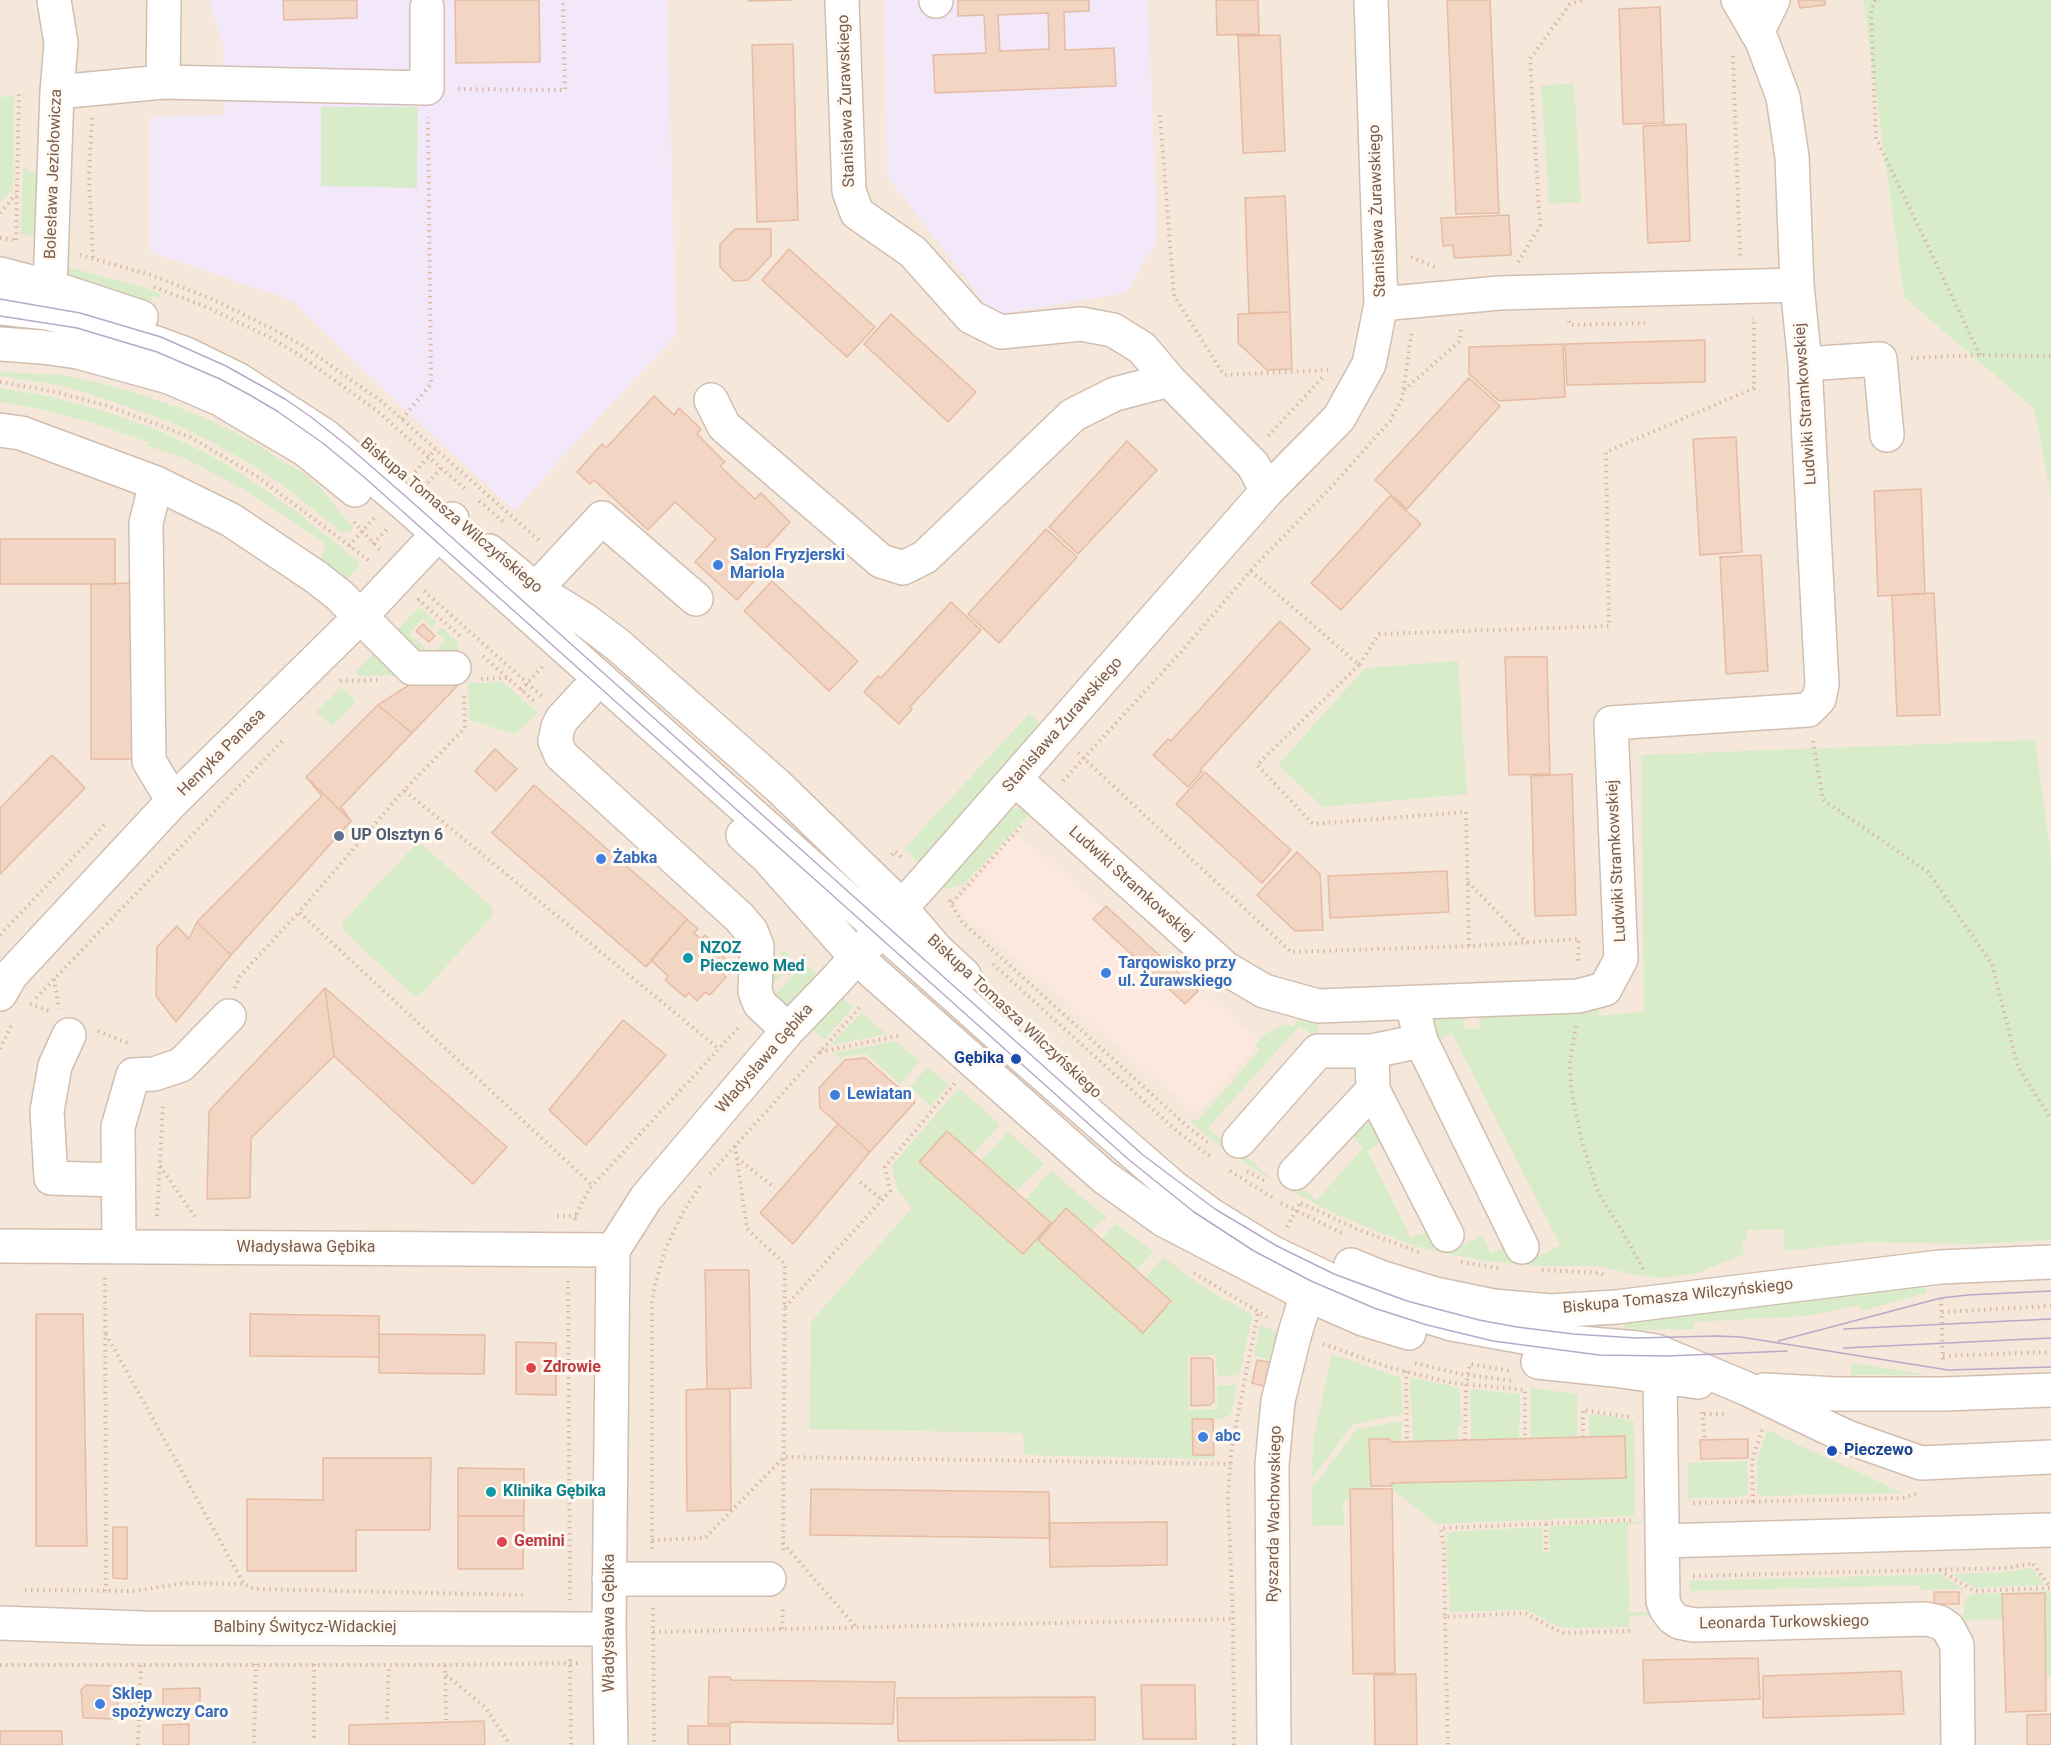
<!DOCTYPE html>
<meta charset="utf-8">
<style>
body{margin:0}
canvas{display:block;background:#fdf6ec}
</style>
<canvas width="2051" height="1745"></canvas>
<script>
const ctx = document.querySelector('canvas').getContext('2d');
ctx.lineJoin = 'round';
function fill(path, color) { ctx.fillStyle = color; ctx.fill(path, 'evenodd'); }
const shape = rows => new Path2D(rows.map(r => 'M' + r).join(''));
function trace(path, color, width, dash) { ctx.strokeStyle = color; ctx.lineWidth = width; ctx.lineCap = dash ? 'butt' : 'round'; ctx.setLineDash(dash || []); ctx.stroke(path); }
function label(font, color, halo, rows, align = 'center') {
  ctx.font = font + ' Roboto,sans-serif'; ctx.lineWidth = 6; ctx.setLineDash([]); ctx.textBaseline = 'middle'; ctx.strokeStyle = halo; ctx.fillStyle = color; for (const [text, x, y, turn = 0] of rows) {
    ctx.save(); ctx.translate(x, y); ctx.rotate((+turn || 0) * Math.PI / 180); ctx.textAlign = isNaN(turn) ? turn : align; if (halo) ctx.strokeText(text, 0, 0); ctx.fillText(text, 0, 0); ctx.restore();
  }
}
fill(shape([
 [0,0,1863,0,1904,296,2034,409,2051,497,2051,1745,0,1745]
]), '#f5e8da');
fill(shape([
 [1015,833,1259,1041,1197,1113,953,905]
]), '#fde8e0');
fill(shape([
 [209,0,667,0,676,335,560,459,515,511,402,407,291,300,150,252,150,117,225,115,223,44],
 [885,0,1148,0,1157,241,1126,293,994,315,887,176]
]), '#f3e8fa');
fill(shape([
 [1863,0,2051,0,2051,497,2034,409,1904,297],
 [1574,83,1581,202,1549,204,1541,86],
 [14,96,13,189,0,203,0,97],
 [321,107,418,107,417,188,321,186],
 [23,167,40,177,39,237,21,234],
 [64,266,143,287,160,294,159,298,153,296,152,300,136,307,83,289,66,274],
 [0,372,60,375,101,383,142,395,201,416,248,439,304,474,318,485,353,528,351,531,341,532,284,486,262,471,216,444,166,420,85,392,58,385,0,376],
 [0,388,52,397,104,411,160,431,211,456,233,468,294,510,359,562,359,567,346,580,320,563,326,544,248,492,187,459,147,446,148,442,142,440,93,423,39,409,0,402],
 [419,607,437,622,432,627,422,619,409,634,432,654,445,640,437,633,442,627,458,642,458,661,428,661,391,637],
 [382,646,411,675,361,676,355,672],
 [1458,661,1467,794,1323,807,1278,765,1365,668],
 [503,682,538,713,517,733,513,734,469,720,468,683],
 [341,687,356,701,332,726,316,712],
 [1029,714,1046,729,920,864,904,849],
 [2035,740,2051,858,2051,1240,1977,1244,1867,1242,1785,1251,1783,1229,1747,1230,1747,1239,1742,1239,1744,1254,1697,1273,1664,1278,1630,1274,1600,1266,1540,1266,1485,1261,1433,1251,1406,1243,1336,1214,1293,1192,1269,1178,1228,1152,1191,1123,1194,1119,1197,1121,1260,1050,1255,1045,1265,1034,1286,1024,1293,1027,1302,1014,1318,1022,1319,1026,1315,1038,1300,1025,1208,1128,1241,1158,1245,1155,1274,1181,1298,1192,1305,1190,1317,1200,1363,1148,1352,1135,1363,1124,1369,1123,1373,1125,1381,1137,1379,1144,1367,1150,1411,1238,1427,1232,1436,1244,1455,1249,1482,1235,1491,1253,1505,1247,1515,1256,1537,1257,1560,1245,1452,1033,1435,1042,1432,1015,1464,1008,1463,1029,1479,1029,1480,1008,1598,1004,1599,1016,1644,1012,1641,755],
 [1016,808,1025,809,1031,812,964,884,946,889,942,885,1006,813],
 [415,845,423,845,493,908,492,916,421,994,415,997,345,932,341,924],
 [784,951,790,955,789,967,766,992,771,966],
 [805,963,821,977,792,1009,770,1000],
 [839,995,853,1007,824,1040,810,1027],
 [861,1013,887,1034,831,1045],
 [895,1041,920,1061,900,1084,866,1054,844,1056,841,1059,833,1053],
 [927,1067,949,1085,931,1106,910,1088],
 [959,1088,1000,1125,973,1154,946,1131,919,1162,1023,1254,1037,1239,1143,1333,1171,1301,1145,1278,1163,1257,1206,1289,1253,1315,1239,1375,1217,1376,1216,1355,1188,1356,1189,1410,1217,1409,1217,1385,1237,1385,1231,1414,1223,1419,1192,1419,1193,1455,1214,1455,1214,1459,1024,1455,1023,1433,809,1429,811,1322,912,1208,897,1189,892,1165],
 [1008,1132,1044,1164,1016,1192,981,1161],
 [1051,1171,1107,1218,1103,1222,1101,1221,1092,1231,1052,1224,1025,1200],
 [1115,1224,1154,1252,1136,1270,1101,1240],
 [1926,1280,1926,1293,1861,1311,1859,1305,1807,1316,1694,1322,1693,1329,1624,1330,1624,1316],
 [1260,1324,1282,1335,1275,1361,1254,1356],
 [1332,1354,1401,1378,1403,1414,1353,1424,1312,1478,1313,1441],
 [1852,1363,1929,1375,1851,1375],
 [1410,1377,1459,1388,1462,1426,1458,1426,1458,1440,1413,1441],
 [1530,1388,1577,1394,1577,1437,1531,1438],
 [1470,1389,1520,1394,1519,1439,1471,1440],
 [1592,1413,1633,1421,1634,1423,1635,1512,1632,1516,1437,1524,1392,1489,1392,1483,1625,1436,1589,1437,1589,1415],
 [1403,1421,1403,1427,1401,1427,1401,1441,1390,1442,1390,1439,1370,1439,1371,1489,1350,1489,1350,1500,1343,1500,1344,1525,1312,1526,1312,1488,1357,1429],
 [1767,1430,1903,1493,1762,1496,1757,1492,1757,1460],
 [1747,1461,1748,1493,1743,1497,1688,1498,1688,1463],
 [1649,1521,1649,1523,1628,1524,1629,1612,1651,1612,1651,1615,1629,1616,1629,1627,1562,1628,1526,1610,1450,1612,1446,1532,1542,1527,1543,1552,1550,1551,1549,1526],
 [2032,1568,2044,1585,1975,1588,1952,1574,2008,1572],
 [1939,1574,1964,1589,1921,1590,1920,1585,1690,1591,1690,1581],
 [2049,1591,2051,1594,2051,1676,2046,1676,2044,1593,2002,1594,2003,1619,1963,1620,1965,1599,1973,1594]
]), '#d8ecc9');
const building = shape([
 [283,0,357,0,357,18,284,20,283,0],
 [455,0,539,0,540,62,456,63,455,0],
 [749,0,791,0,749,1,749,0],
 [958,0,1089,0,1089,11,1064,12,1065,50,1114,48,1116,86,935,93,933,55,986,53,984,15,958,16,958,0],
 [1048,13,1049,49,1000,51,998,15,1048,13],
 [1216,0,1258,0,1259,34,1217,35,1216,0],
 [1447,0,1490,0,1499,213,1456,214,1447,0],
 [1798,0,1825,0,1825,5,1800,8,1798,0],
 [1660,7,1664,123,1623,124,1619,9,1660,7],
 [1280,35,1285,151,1243,153,1238,36,1280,35],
 [793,44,798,220,757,222,752,45,793,44],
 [1686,124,1690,241,1648,243,1643,126,1686,124],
 [1285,196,1290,312,1249,313,1245,198,1285,196],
 [1509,215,1511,255,1454,258,1453,245,1443,246,1441,218,1509,215],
 [735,229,771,229,771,256,748,280,734,281,720,267,720,244,735,229],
 [789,249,875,327,847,357,762,280,789,249],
 [1290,312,1292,369,1267,370,1238,343,1238,314,1290,312],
 [891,314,976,392,948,422,864,344,891,314],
 [1705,340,1705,382,1567,385,1565,344,1705,340],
 [1563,344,1565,397,1499,401,1469,374,1469,347,1563,344],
 [1469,378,1500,406,1407,509,1375,480,1469,378],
 [654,396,674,415,679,408,701,429,697,434,725,462,720,466,755,499,761,493,790,522,756,559,765,569,737,600,695,562,716,539,675,502,648,530,594,480,590,484,577,472,602,444,606,448,654,396],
 [1736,437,1742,552,1700,555,1693,439,1736,437],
 [1127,441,1157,470,1078,554,1049,527,1127,441],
 [1921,489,1925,594,1878,596,1874,491,1921,489],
 [1390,496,1421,524,1341,610,1311,583,1390,496],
 [1046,529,1077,557,999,643,968,614,1046,529],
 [0,539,115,539,115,584,0,584,0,539],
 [1761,555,1768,671,1726,674,1720,557,1761,555],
 [772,581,858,661,829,691,744,611,772,581],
 [135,583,135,759,91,759,91,584,135,583],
 [1934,593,1940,715,1897,716,1892,595,1934,593],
 [951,602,981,630,910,707,912,709,899,724,864,692,878,676,881,678,951,602],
 [1280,621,1310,649,1201,769,1202,771,1188,787,1153,755,1168,739,1171,741,1280,621],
 [423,624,435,636,429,642,416,631,423,624],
 [1505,657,1547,657,1550,774,1509,775,1505,657],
 [420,684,459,684,412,733,378,705,409,685,420,684],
 [378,705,412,733,341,807,351,821,306,777,378,705],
 [495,749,517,769,496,791,475,771,495,749],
 [52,755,85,788,0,874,0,808,52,755],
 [1205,772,1291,850,1262,883,1176,804,1205,772],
 [1572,774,1576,915,1535,916,1531,776,1572,774],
 [306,777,351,821,231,955,197,922,322,796,306,777],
 [534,785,687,919,646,967,492,833,534,785],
 [1297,852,1320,874,1323,930,1295,931,1257,895,1297,852],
 [1447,871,1449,912,1330,918,1328,876,1447,871],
 [1106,906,1198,991,1185,1004,1093,919,1106,906],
 [687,919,698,929,694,933,701,939,705,935,724,952,721,955,730,963,722,973,726,977,710,995,705,992,697,1001,689,993,685,997,665,980,668,976,651,960,687,919],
 [197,922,231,955,176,1022,156,996,157,947,177,926,189,939,197,922],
 [325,988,334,1056,251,1138,250,1198,207,1199,209,1111,325,988],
 [325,988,507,1147,473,1184,334,1056,325,988],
 [623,1020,666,1055,586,1145,549,1110,623,1020],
 [865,1058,915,1102,870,1152,820,1108,819,1088,845,1060,865,1058],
 [838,1124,870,1152,793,1244,760,1213,838,1124],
 [947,1131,1051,1223,1023,1254,919,1162,947,1131],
 [1066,1208,1171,1301,1143,1333,1038,1240,1066,1208],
 [705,1270,749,1270,751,1388,707,1389,705,1270],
 [36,1314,83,1314,87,1546,36,1546,36,1314],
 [250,1314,379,1316,379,1357,250,1356,250,1314],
 [379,1334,485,1335,484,1374,379,1373,379,1334],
 [516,1342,556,1343,556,1395,516,1394,516,1342],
 [1191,1358,1210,1358,1213,1361,1214,1401,1210,1405,1191,1406,1191,1358],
 [1257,1360,1270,1362,1264,1386,1252,1383,1257,1360],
 [707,1389,730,1389,731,1510,687,1511,686,1390,707,1389],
 [1192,1419,1213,1419,1214,1455,1193,1455,1192,1419],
 [1625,1436,1626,1478,1392,1483,1392,1486,1371,1486,1369,1439,1390,1439,1390,1442,1625,1436],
 [1748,1439,1748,1458,1701,1459,1700,1440,1748,1439],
 [323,1458,431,1458,430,1530,356,1530,356,1571,247,1571,247,1499,323,1500,323,1458],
 [458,1468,524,1469,524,1516,458,1516,458,1468],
 [811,1489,1049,1492,1050,1538,810,1535,811,1489],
 [1350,1489,1392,1489,1395,1673,1353,1674,1350,1489],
 [458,1516,524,1516,523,1569,458,1569,458,1516],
 [1167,1522,1167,1565,1050,1567,1049,1523,1167,1522],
 [113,1527,127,1527,127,1579,113,1578,113,1527],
 [1934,1592,1959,1592,1959,1604,1934,1604,1934,1592],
 [2045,1593,2046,1711,2006,1712,2002,1594,2045,1593],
 [1758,1658,1760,1699,1644,1703,1643,1660,1758,1658],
 [1901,1671,1904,1714,1763,1718,1763,1676,1901,1671],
 [1416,1674,1417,1745,1375,1745,1374,1675,1416,1674],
 [709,1677,730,1677,731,1680,895,1682,893,1724,731,1722,731,1724,708,1724,709,1677],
 [86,1685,117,1686,118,1719,83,1718,81,1690,86,1685],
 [1141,1685,1195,1685,1196,1739,1143,1739,1141,1685],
 [200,1688,200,1714,163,1715,163,1689,200,1688],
 [1095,1697,1095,1740,898,1741,897,1698,1095,1697],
 [2051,1714,2051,1745,2027,1745,2027,1715,2051,1714],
 [484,1721,485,1745,349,1745,349,1725,484,1721],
 [189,1724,189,1745,163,1745,163,1725,189,1724],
 [688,1726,730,1726,730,1745,688,1745,688,1726],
 [0,1731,62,1731,62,1745,0,1745,0,1731]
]);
fill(building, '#f3d5c3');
trace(building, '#e6bba3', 1.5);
const minor = shape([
 [842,0,849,191,857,213,913,252,971,317,1001,332,1081,324,1113,330,1142,348,1169,380,1253,465,1267,491],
 [936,0,936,1],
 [1757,33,1773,0],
 [163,82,164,0],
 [57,92,163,82,427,88,427,7],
 [0,274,50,287,141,317],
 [1381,304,1499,293,1797,285],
 [48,307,50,287,57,92,61,43,54,0],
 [0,308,47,313,134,335,186,354,239,380,324,435,407,506,1019,1053,1173,1187,1211,1215,1273,1253,1332,1281,1397,1307,1452,1324,1535,1339,1637,1348,1656,1351,1745,1388,1847,1437,1921,1463,2051,1457],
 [0,344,42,347,78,352,169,377,220,399,306,450,355,490],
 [1805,364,1880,359,1887,435],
 [711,400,724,426,881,561,903,568,925,557,1073,415,1115,394,1169,380],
 [0,430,21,433,156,483,231,520,316,577,339,595,412,668,454,668],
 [156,483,146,523,149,761,173,801],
 [489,551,535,589,585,620,618,645,778,786,887,892,937,950,964,975],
 [522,604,602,518,696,599],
 [586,693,562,719,558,727,555,741,561,755,739,917,751,931,757,946,755,991,757,997,760,1004,788,1030],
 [1015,779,1225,968,1264,991,1318,1006,1578,996,1605,989,1621,959,1611,723,1808,710,1819,699,1822,684,1805,364,1797,285,1792,157,1783,97,1762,41,1738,0],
 [743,835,767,857,856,957,1104,1177,1164,1220,1306,1294,1363,1319,1409,1333],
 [0,994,11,975,173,801,361,616,452,519],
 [1412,1003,1421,1041,1522,1247],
 [69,1035,55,1066,47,1111,51,1178,117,1180],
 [1372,1051,1373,1090,1447,1235],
 [1239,1141,1318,1051,1372,1051,1421,1041],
 [1295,1173,1373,1090],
 [0,1246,613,1250],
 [119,1247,118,1127,133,1075,154,1074,181,1065,229,1016],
 [1351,1265,1380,1277,1435,1294,1493,1306,1551,1311,1616,1307,1940,1267,2051,1262],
 [1538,1362,1614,1370,1698,1382],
 [1660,1376,1663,1601,1666,1609,1672,1617,1679,1622,1694,1625,1926,1619,1939,1622,1948,1628,1957,1645,1958,1745],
 [1764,1390,1836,1394,1944,1394,2051,1390],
 [1662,1541,2051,1530],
 [609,1579,769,1579],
 [0,1623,143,1628,609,1629],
 [611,1745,609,1629,613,1250,646,1198,788,1030,836,980,926,880,1267,491,1339,418,1369,364,1381,304,1371,0],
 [1274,1745,1272,1465,1278,1401,1295,1333,1313,1275]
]);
trace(minor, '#d1beb0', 36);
trace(shape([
 [1875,0,1871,11,1876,138,1980,355],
 [1733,56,1740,256],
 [458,89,565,90,563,0],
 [1160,115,1174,296,1224,375,1328,370],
 [92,118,89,176,93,258],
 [0,213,16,194],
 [0,238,16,240],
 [16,240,19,90],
 [80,255,151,275,212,299,273,329,303,346,381,401,541,542],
 [1411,257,1435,267],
 [1518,262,1540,226,1530,59,1570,4,1582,0],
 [154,287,209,308,269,337,298,354,376,410,466,490],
 [1569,321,1570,325,1645,323],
 [1911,358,1980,355,2051,356],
 [0,382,56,392,108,406,190,437,258,477,371,562],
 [1404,390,1460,341,1461,327],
 [402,419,431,384,428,117],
 [1268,436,1324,376],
 [415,472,436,449],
 [428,483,441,468],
 [479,501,505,523],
 [354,522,381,551],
 [373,544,387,529],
 [349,546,374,518],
 [1251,571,1359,665,1379,634,1609,626,1606,452,1754,388,1754,319,1752,319],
 [424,591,542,696],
 [418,601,419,600,461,637],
 [483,656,536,703],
 [1359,665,1257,765,1313,824,1466,812,1469,946],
 [481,679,507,678],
 [340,681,381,680],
 [521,690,543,666],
 [464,696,465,728,404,790,719,1049],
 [1813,741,1823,800,1928,872,1992,964,2018,1067,2051,1119],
 [1078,753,1291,952,1469,946,1579,939,1578,965],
 [1063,781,1181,652,1254,567,1334,484,1390,421,1402,399,1412,331],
 [404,790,299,912,592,1185],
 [892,855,895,851,904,859],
 [1468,882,1527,943],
 [949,900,962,922,1188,1127,1210,1144],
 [952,903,1021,826],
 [0,935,107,822],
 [993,964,1178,1132,1212,1158],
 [788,974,807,953],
 [54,979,59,1009],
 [235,988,240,976,299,912],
 [36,998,284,739],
 [30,1004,49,1011],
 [1576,1026,1570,1060,1571,1089,1582,1143,1599,1194,1621,1229,1645,1272],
 [98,1031,130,1044],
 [0,1049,12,1024],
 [820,1052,898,1036],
 [735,1146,747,1229,785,1264,783,1553],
 [737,1158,775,1188],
 [160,1166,195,1217],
 [1230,1171,1275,1199],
 [1247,1171,1267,1182],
 [710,1174,862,1005],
 [860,1182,882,1200],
 [1281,1203,1344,1234],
 [1301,1203,1359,1230,1422,1253],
 [157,1216,163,1104],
 [557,1216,577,1216],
 [575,1220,578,1210,590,1188,740,1026],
 [1287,1227,1300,1203],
 [1461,1262,1498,1268],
 [1542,1270,1600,1273,1605,1276],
 [1194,1273,1267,1317],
 [105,1278,106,1591],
 [568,1281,570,1600],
 [1941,1298,1943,1363],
 [785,1307,890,1191,885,1167,955,1083],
 [1942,1312,2051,1306],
 [106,1334,244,1584],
 [1323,1344,1388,1367,1435,1379,1453,1383,1525,1390,1525,1438],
 [1943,1356,2051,1352],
 [1415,1363,1460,1374,1514,1381],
 [1406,1371,1407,1441],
 [1702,1412,1705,1440],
 [1704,1414,1724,1414],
 [1583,1437,1583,1410,1629,1417],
 [1465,1440,1466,1384,1470,1364,1510,1371],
 [1753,1502,1752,1461,1762,1430],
 [1693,1503,1902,1498,1916,1494],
 [1546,1524,1546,1552],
 [652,1540,705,1538,784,1457,1231,1464],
 [783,1543,856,1627],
 [652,1549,652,1300,655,1285,665,1250,682,1214,700,1186],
 [2033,1564,2050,1587],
 [1940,1570,1974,1591,2050,1588],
 [1693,1576,2007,1568,2030,1564],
 [25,1590,133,1591,185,1583,244,1584,254,1589,525,1595],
 [653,1608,654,1745],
 [1445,1617,1448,1745],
 [782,1629,783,1606],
 [1630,1631,1562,1633,1525,1613,1445,1617,1444,1549,1441,1528,1633,1520],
 [653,1632,1233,1619],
 [570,1659,571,1745],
 [314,1664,314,1742],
 [0,1665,445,1665,578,1663],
 [445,1665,446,1720],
 [446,1675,486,1708,510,1745],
 [387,1719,389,1665],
 [254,1743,256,1664],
 [138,1745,141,1662],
 [1234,1745,1233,1619,1228,1498,1231,1454,1236,1425,1258,1312]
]), '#d9b8a5', 4, [1.5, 4.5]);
trace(minor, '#fff', 33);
trace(shape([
 [0,299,80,313,161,337,226,366,285,399,311,417,349,447,411,501,1143,1155,1215,1209,1277,1246,1334,1274,1407,1301,1479,1320,1517,1327,1573,1334,1636,1338,1717,1336,1741,1337,1948,1370,2051,1367],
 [0,316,77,328,157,352,220,379,248,394,277,411,324,444,364,477,1128,1159,1194,1212,1254,1251,1311,1281,1374,1308,1427,1325,1493,1341,1599,1355,1667,1356,1787,1351],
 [1844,1329,2051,1319],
 [1778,1341,1941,1298,1968,1295,2051,1291],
 [1844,1348,2051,1338]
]), '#b9a8c9', 1.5);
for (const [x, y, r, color] of [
 [718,565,6,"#3f7fe0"],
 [339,836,6,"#5c6f8a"],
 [601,859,6,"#3f7fe0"],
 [688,958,6,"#0f9aa8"],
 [1106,973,6,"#3f7fe0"],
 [1016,1059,6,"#1a4fb4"],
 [835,1095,6,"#3f7fe0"],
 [531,1368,6,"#e0444e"],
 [1203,1437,6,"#3f7fe0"],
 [1832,1451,6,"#1a4fb4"],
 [491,1492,6,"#0f9aa8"],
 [502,1542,6,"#e0444e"],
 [100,1704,6,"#3f7fe0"]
]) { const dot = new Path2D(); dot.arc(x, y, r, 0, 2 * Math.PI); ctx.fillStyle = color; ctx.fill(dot); trace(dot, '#fffaf3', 2); }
label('16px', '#7a5c4d', '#fffaf3', [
 ["Stanisława Żurawskiego",847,101,-92],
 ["Bolesława Jeziołowicza",54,174,-88],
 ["Stanisława Żurawskiego",1378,211,-92],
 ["Ludwiki Stramkowskiej",1806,404,-94],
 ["Biskupa Tomasza Wilczyńskiego",451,516,40],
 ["Stanisława Żurawskiego",1063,725,-49],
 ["Henryka Panasa",222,753,-45],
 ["Ludwiki Stramkowskiej",1617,861,-93],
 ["Ludwiki Stramkowskiej",1131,884,42],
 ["Biskupa Tomasza Wilczyńskiego",1014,1017,43],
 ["Władysława Gębika",765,1059,-49],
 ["Władysława Gębika",306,1248],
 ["Biskupa Tomasza Wilczyńskiego",1678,1297,-6],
 ["Ryszarda Wachowskiego",1275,1514,-89],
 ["Władysława Gębika",610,1623,-90],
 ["Leonarda Turkowskiego",1784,1623,-1],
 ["Balbiny Świtycz-Widackiej",305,1628]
]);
label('bold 16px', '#366cbe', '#fffaf3', [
 ["Salon Fryzjerski",730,556],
 ["Mariola",730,574],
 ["Żabka",613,859],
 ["Targowisko przy",1118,964],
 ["ul. Żurawskiego",1118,982],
 ["Lewiatan",847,1095],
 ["abc",1215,1437],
 ["Sklep",112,1695],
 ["spożywczy Caro",112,1713]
], 'left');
label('bold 16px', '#4e5e75', '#fffaf3', [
 ["UP Olsztyn 6",351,836]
], 'left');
label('bold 16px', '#0d838f', '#fffaf3', [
 ["NZOZ",700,949],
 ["Pieczewo Med",700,967],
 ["Klinika Gębika",503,1492]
], 'left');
label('bold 16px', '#164399', '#fffaf3', [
 ["Gębika",1004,1059],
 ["Pieczewo",1844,1451,"left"]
], 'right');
label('bold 16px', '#be3a42', '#fffaf3', [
 ["Zdrowie",543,1368],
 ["Gemini",514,1542]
], 'left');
</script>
